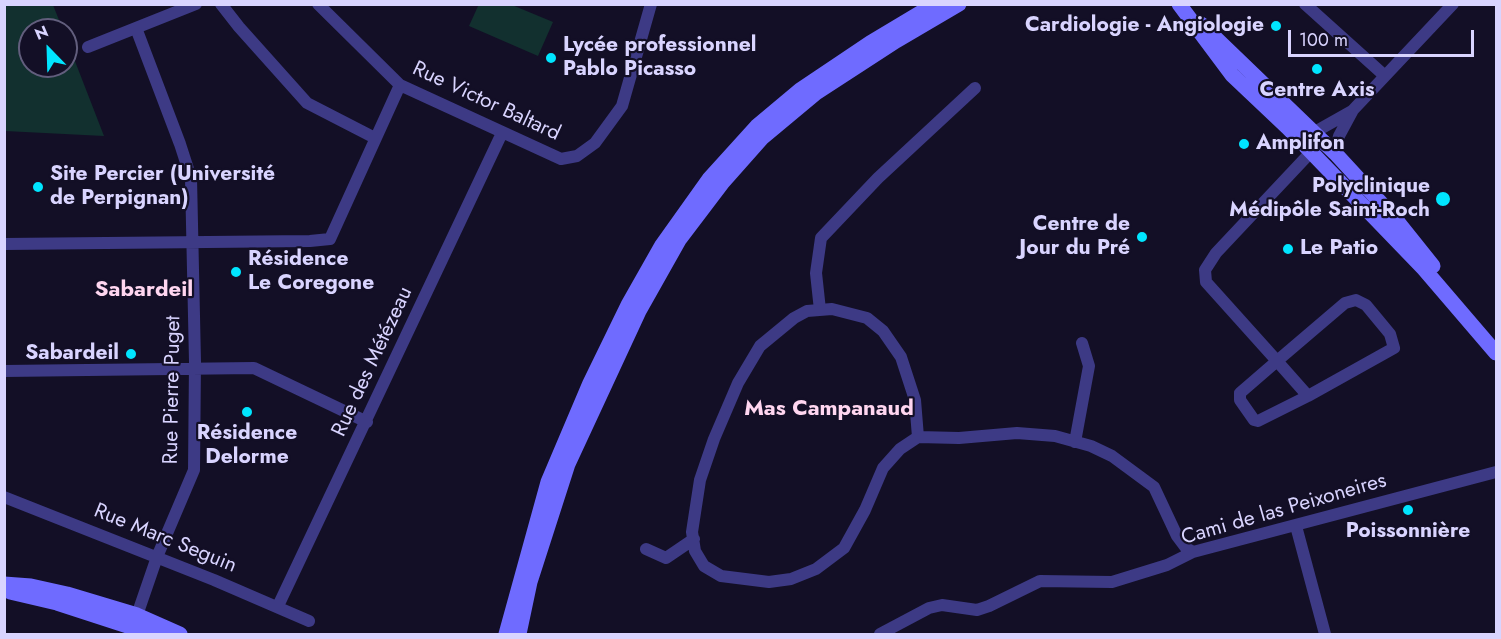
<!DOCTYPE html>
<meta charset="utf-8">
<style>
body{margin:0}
#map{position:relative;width:1501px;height:639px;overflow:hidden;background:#130f26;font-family:Jost,sans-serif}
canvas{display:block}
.frame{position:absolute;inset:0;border:6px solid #d9d4ff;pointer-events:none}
.north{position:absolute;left:18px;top:18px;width:60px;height:60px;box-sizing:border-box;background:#130f26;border:2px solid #625e7d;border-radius:50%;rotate:337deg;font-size:16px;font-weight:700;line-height:24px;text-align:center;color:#d9d4ff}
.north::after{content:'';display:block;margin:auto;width:21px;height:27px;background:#00e5ff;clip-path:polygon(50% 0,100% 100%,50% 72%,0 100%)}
.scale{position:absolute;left:1288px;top:30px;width:186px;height:27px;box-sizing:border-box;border:3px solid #d9d4ff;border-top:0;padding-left:8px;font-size:18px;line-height:21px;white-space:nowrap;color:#d9d4ff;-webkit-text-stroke:4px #130f26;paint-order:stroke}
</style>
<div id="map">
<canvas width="1501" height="639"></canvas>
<div class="frame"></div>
<div class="north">N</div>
<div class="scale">100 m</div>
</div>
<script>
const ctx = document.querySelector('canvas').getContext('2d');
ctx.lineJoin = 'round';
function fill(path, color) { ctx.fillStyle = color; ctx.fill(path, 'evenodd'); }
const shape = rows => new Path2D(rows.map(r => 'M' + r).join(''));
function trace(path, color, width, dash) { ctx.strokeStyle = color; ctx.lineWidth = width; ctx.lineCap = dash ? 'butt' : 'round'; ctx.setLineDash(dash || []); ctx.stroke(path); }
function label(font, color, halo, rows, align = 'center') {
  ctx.font = font + ' Jost,sans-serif'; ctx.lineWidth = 4.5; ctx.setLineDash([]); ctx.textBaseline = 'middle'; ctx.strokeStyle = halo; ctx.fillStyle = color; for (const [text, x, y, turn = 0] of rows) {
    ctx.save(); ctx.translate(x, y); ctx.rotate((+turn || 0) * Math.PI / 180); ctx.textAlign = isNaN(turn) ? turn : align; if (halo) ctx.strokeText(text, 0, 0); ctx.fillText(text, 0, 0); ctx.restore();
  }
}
fill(shape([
 [5,4,53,5,63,30,30,30,30,66,66,66,66,38,104,136,5,131],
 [479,4,512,5,553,22,538,56,469,26]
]), '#12302f');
trace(shape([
 [221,4,239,27,307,103,375,138],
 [318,4,400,85,561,159,577,156,595,143,622,106,651,4],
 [1305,4,1385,76],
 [88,47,196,4],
 [1313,133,1352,111],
 [1335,153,1339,136,1353,110,1453,4],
 [4,244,310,241,330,239,400,85],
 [820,310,816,273,821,238,878,178,975,88],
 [4,371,254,368,367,422],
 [1308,396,1394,348,1390,334,1366,305,1356,300,1345,303,1277,361,1240,393,1240,400,1254,420,1258,421,1308,396,1277,361,1206,282,1205,270,1216,253,1311,152],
 [918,437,915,400,901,357,883,331,867,318,832,309,807,311,794,318,760,346,738,383,714,439,700,480,692,532,695,551,704,566,721,576,769,582,791,579,816,569,844,548,865,510,883,468,900,449,918,437,959,438,1017,433,1055,436,1091,446,1112,456,1154,487,1177,536,1186,548,1193,552],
 [1075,442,1089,366,1082,343],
 [4,497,214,580,309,621],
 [1296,526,1325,634],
 [646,549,666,558,694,539],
 [278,606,502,133],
 [135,621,157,557,194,470,195,362,191,178,180,144,136,28],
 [880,634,929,608,942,605,977,610,989,606,1040,581,1112,582,1167,565,1193,552,1496,472]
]), '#3d3a85', 12);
trace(shape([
 [1179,4,1232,75,1288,128,1424,269,1496,353],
 [1201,24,1335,153,1393,216,1433,266],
 [4,584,31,586,67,594,137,615,180,634],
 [10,592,57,603,152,634],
 [506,634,548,482,590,383,628,305,662,245,709,179,757,126,800,90,870,43,935,4],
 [519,634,530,582,568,464,639,311,679,240,723,182,762,138,816,93,896,41,959,4]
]), '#6f6bff', 15);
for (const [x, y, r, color] of [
 [1276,26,6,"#00e5ff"],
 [551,58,6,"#00e5ff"],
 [1317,69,6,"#00e5ff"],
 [1244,144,6,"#00e5ff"],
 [38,187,6,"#00e5ff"],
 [1443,199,8,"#00e5ff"],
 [1142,237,6,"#00e5ff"],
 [1288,249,6,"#00e5ff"],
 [236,272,6,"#00e5ff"],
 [131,354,6,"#00e5ff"],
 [247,412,6,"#00e5ff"],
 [1408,510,6,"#00e5ff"]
]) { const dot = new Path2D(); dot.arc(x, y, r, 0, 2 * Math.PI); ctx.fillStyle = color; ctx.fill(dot); trace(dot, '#130f26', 2); }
label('bold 21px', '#d9d4ff', '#130f26', [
 ["Cardiologie - Angiologie",1264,26,"right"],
 ["Lycée professionnel",563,46],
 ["Pablo Picasso",563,70],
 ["Centre Axis",1317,91,"center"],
 ["Amplifon",1256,144],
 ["Site Percier (Université",50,175],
 ["de Perpignan)",50,199],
 ["Polyclinique",1430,187,"right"],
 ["Médipôle Saint-Roch",1430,211,"right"],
 ["Centre de",1130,225,"right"],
 ["Jour du Pré",1130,249,"right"],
 ["Le Patio",1300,249],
 ["Résidence",248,260],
 ["Le Coregone",248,284],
 ["Sabardeil",119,354,"right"],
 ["Résidence",247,434,"center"],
 ["Delorme",247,458,"center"],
 ["Poissonnière",1408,532,"center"]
], 'left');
label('21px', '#d9d4ff', '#130f26', [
 ["Rue Victor Baltard",486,102,25],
 ["Rue des Métézeau",373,362,-65],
 ["Rue Pierre Puget",173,390,-89],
 ["Cami de las Peixoneires",1284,510,-16],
 ["Rue Marc Seguin",165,539,22]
]);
label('bold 22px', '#ffd6f0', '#130f26', [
 ["Sabardeil",144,291],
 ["Mas Campanaud",829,410]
]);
</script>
